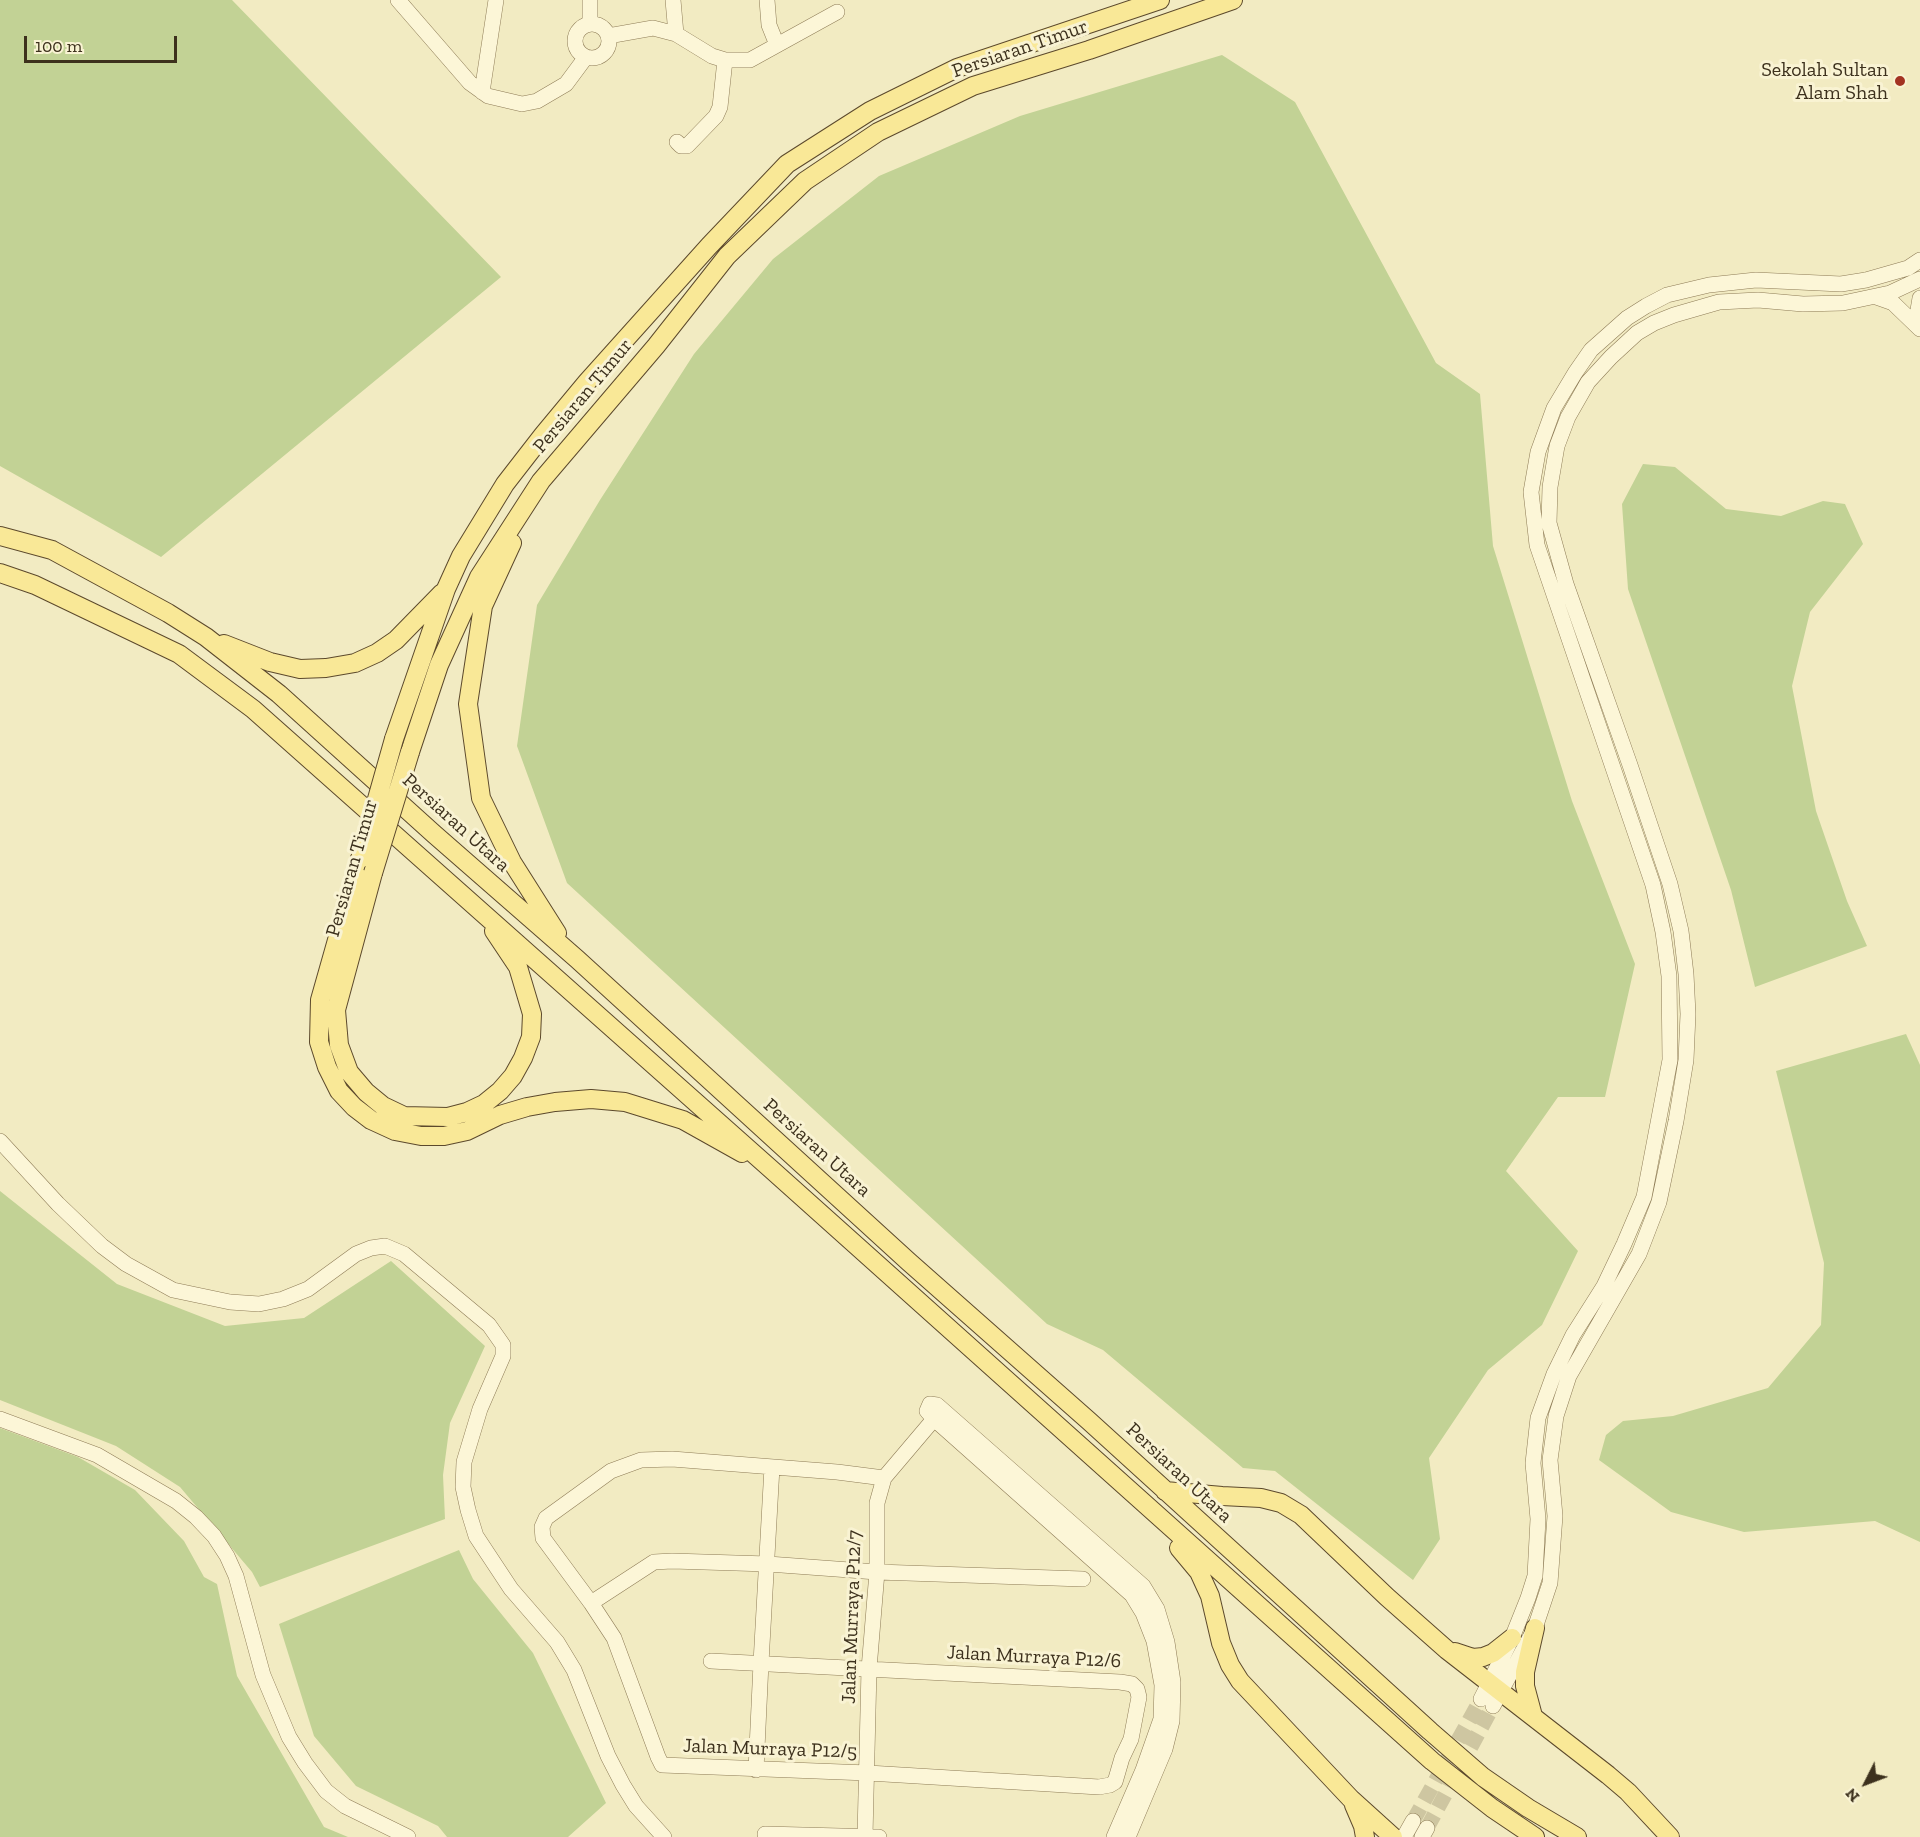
<!DOCTYPE html>
<style>
body{margin:0}
#map{position:relative;width:1920px;height:1837px;overflow:hidden;background:#f2ebc2;font-family:"Zilla Slab",serif}
canvas{display:block}
.north{position:absolute;left:1836px;top:1753px;width:60px;height:60px;-webkit-text-stroke:4px #f9f3d3;paint-order:stroke;rotate:228deg;font-size:16px;font-weight:700;line-height:24px;text-align:center;color:#3d311d}
.north::after{content:'';display:block;margin:auto;width:21px;height:27px;background:#3d311d;clip-path:polygon(50% 0,100% 100%,50% 72%,0 100%)}
.scale{position:absolute;left:24px;top:36px;width:153px;height:27px;box-sizing:border-box;border:3px solid #3d311d;border-top:0;padding-left:8px;font-size:18px;line-height:21px;white-space:nowrap;color:#3d311d;-webkit-text-stroke:4px #f9f3d3;paint-order:stroke}
</style>
<div id="map">
<canvas width="1920" height="1837"></canvas>
<div class="north">N</div>
<div class="scale">100 m</div>
</div>
<script>
const ctx = document.querySelector('canvas').getContext('2d');
ctx.lineJoin = 'round';
function fill(path, color) { ctx.fillStyle = color; ctx.fill(path, 'evenodd'); }
const shape = rows => new Path2D(rows.map(r => 'M' + r).join(''));
function trace(path, color, width, dash) { ctx.strokeStyle = color; ctx.lineWidth = width; ctx.lineCap = dash ? 'butt' : 'round'; ctx.setLineDash(dash || []); ctx.stroke(path); }
function label(font, color, halo, rows, align = 'center') {
  ctx.font = font + ' "Zilla Slab",serif'; ctx.lineWidth = 6; ctx.setLineDash([]); ctx.textBaseline = 'middle'; ctx.strokeStyle = halo; ctx.fillStyle = color; for (const [text, x, y, turn = 0] of rows) {
    ctx.save(); ctx.translate(x, y); ctx.rotate((+turn || 0) * Math.PI / 180); ctx.textAlign = isNaN(turn) ? turn : align; if (halo) ctx.strokeText(text, 0, 0); ctx.fillText(text, 0, 0); ctx.restore();
  }
}
fill(shape([
 [0,0,232,0,501,277,161,557,0,466],
 [1222,55,1295,102,1436,363,1480,394,1493,546,1572,801,1635,964,1605,1097,1558,1097,1506,1171,1578,1251,1542,1325,1488,1370,1429,1458,1440,1539,1413,1580,1275,1471,1243,1468,1103,1350,1047,1324,567,883,517,746,537,605,600,500,694,354,773,259,879,176,1020,116],
 [1643,464,1675,467,1726,509,1781,516,1823,501,1845,504,1863,544,1810,612,1792,686,1816,811,1847,901,1867,946,1755,987,1731,890,1628,589,1622,504],
 [1906,1034,1920,1065,1920,1542,1875,1521,1744,1532,1671,1512,1599,1460,1606,1435,1623,1421,1673,1416,1768,1388,1821,1325,1824,1263,1776,1071],
 [0,1191,117,1284,225,1326,304,1318,391,1261,485,1346,450,1423,443,1475,445,1519,260,1587,252,1572,180,1487,116,1446,0,1400],
 [0,1428,78,1457,135,1490,184,1541,204,1577,217,1584,237,1676,324,1827,348,1837,0,1837],
 [459,1550,473,1579,533,1653,606,1803,568,1837,447,1837,438,1826,356,1786,314,1736,279,1624]
]), '#c2d295');
trace(shape([
 [1413,1821,1481,1699],
 [1427,1828,1493,1706]
]), '#cec6a1', 15, [15, 8]);
const minor = shape([
 [398,0,470,83,488,96,522,104,537,101,566,84,586,57],
 [590,0,590,23],
 [673,0,676,34],
 [767,0,769,25,777,45],
 '575 41a17 17 0 1 1 34 0a17 17 0 1 1-34 0Z',
 [608,36,653,28,676,34,712,56,725,60,750,60,837,12],
 [482,92,496,0],
 [677,142,681,146,687,146,716,116,720,107,725,60],
 [1876,297,1893,303,1920,329],
 [1920,329,1918,310,1920,298],
 [0,1141,58,1204,102,1246,126,1264,173,1290,230,1302,259,1304,283,1299,308,1289,356,1254,371,1248,385,1246,404,1254,489,1325,503,1345,503,1356,480,1409,464,1462,463,1487,468,1510,476,1536,511,1589,557,1642,574,1670,608,1756,623,1785,636,1806,664,1837],
 [0,1419,97,1455,176,1501,196,1517,214,1536,227,1556,236,1576,263,1675,289,1737,305,1763,326,1791,345,1806,408,1837],
 [591,1603,654,1562,672,1561,768,1564,877,1572,1083,1579],
 [711,1661,1120,1682,1132,1684,1137,1689,1139,1697,1131,1739,1122,1758,1115,1782,1110,1785,1099,1787,868,1773,662,1765,658,1757,614,1638,591,1603,543,1538,542,1527,546,1518,611,1471,641,1460,672,1459,837,1472,884,1478],
 [1481,1699,1512,1638,1528,1598,1535,1576,1538,1519,1533,1463,1538,1418,1554,1374,1573,1335,1604,1286,1624,1244,1644,1197,1670,1060,1669,976,1663,932,1653,885,1537,545,1531,492,1538,452,1554,408,1575,373,1591,350,1627,318,1646,306,1667,295,1709,285,1756,280,1841,284,1866,280,1908,268,1920,260],
 [1493,1706,1535,1628,1550,1583,1555,1516,1550,1460,1556,1416,1569,1376,1639,1254,1659,1202,1676,1121,1686,1060,1688,1014,1686,974,1681,931,1670,884,1630,765,1566,584,1549,523,1550,487,1557,446,1568,417,1588,382,1611,357,1637,333,1654,323,1674,315,1719,302,1758,300,1803,304,1843,303,1890,293,1920,279],
 [756,1770,761,1663,772,1467],
 [765,1834,879,1837],
 [865,1836,869,1669,877,1572,877,1503,884,1478,934,1419],
 [1114,1837,1143,1770,1161,1719,1162,1685,1154,1641,1143,1613,1132,1595,934,1419,927,1411,930,1404,937,1405,1143,1586,1157,1609,1167,1642,1173,1682,1172,1721,1165,1749,1128,1837],
 [1404,1837,1413,1821],
 [1422,1837,1427,1828]
]);
const major = shape([
 [0,536,52,550,168,613,206,637,279,694,434,834,577,959,909,1262,1089,1421,1430,1731,1483,1777,1528,1808,1577,1837],
 [512,543,483,606,468,704,481,798,512,862,557,933],
 [0,573,35,585,179,654,253,709,772,1170,1432,1761,1492,1808,1535,1837],
 [224,644,270,662,300,669,326,668,355,663,377,653,396,640,442,593],
 [394,739,446,589,461,556,505,484,543,435,587,382,709,246,787,164,870,111,957,68,1160,0],
 [410,752,439,665,479,577,541,481,656,346,727,256,805,181,878,132,973,86,1089,50,1233,0],
 [360,859,320,1000,319,1042,327,1067,339,1091,354,1107,371,1120,395,1131,421,1136,444,1136,467,1131,500,1115,527,1107,555,1102,591,1099,625,1102,683,1120,742,1153],
 [373,873,336,1010,339,1045,349,1072,366,1092,383,1106,404,1116,448,1117,467,1112,484,1104,500,1091,513,1076,523,1058,531,1037,532,1014,518,967,494,931],
 [1165,1491,1222,1496,1261,1498,1281,1503,1301,1515,1387,1597,1447,1650,1608,1775,1628,1792,1670,1837],
 [1179,1548,1199,1572,1210,1596,1221,1643,1230,1665,1240,1681,1351,1799,1393,1837],
 [1455,1652,1473,1658,1483,1657,1493,1653,1512,1638],
 [1533,1716,1525,1686,1525,1672,1535,1628],
 [1354,1805,1363,1826,1365,1837]
]);
trace(minor, '#8e7c57', 16);
trace(major, '#5c492c', 20);
trace(minor, '#fcf6d7', 15);
trace(major, '#f9e897', 18);
const majorBridge = shape([
 [360,859,394,739],
 [373,873,410,752]
]);
trace(majorBridge, '#5c492c', 20, []);
trace(majorBridge, '#f9e897', 18);
for (const [x, y, r, color] of [
 [1900,81,6,"#a33321"]
]) { const dot = new Path2D(); dot.arc(x, y, r, 0, 2 * Math.PI); ctx.fillStyle = color; ctx.fill(dot); trace(dot, '#f9f3d3', 2); }
label('20px', '#3d311d', '#f9f3d3', [
 ["Persiaran Timur",1020,49,-19],
 ["Persiaran Timur",583,396,-50],
 ["Persiaran Utara",456,823,42],
 ["Persiaran Timur",352,868,-74],
 ["Persiaran Utara",817,1148,42],
 ["Persiaran Utara",1179,1473,43],
 ["Jalan Murraya P12/7",852,1617,-88],
 ["Jalan Murraya P12/6",1034,1657,3],
 ["Jalan Murraya P12/5",770,1749,2]
]);
label('20px', '#3d311d', '#f9f3d3', [
 ["Sekolah Sultan",1888,70],
 ["Alam Shah",1888,93]
], 'right');
</script>
